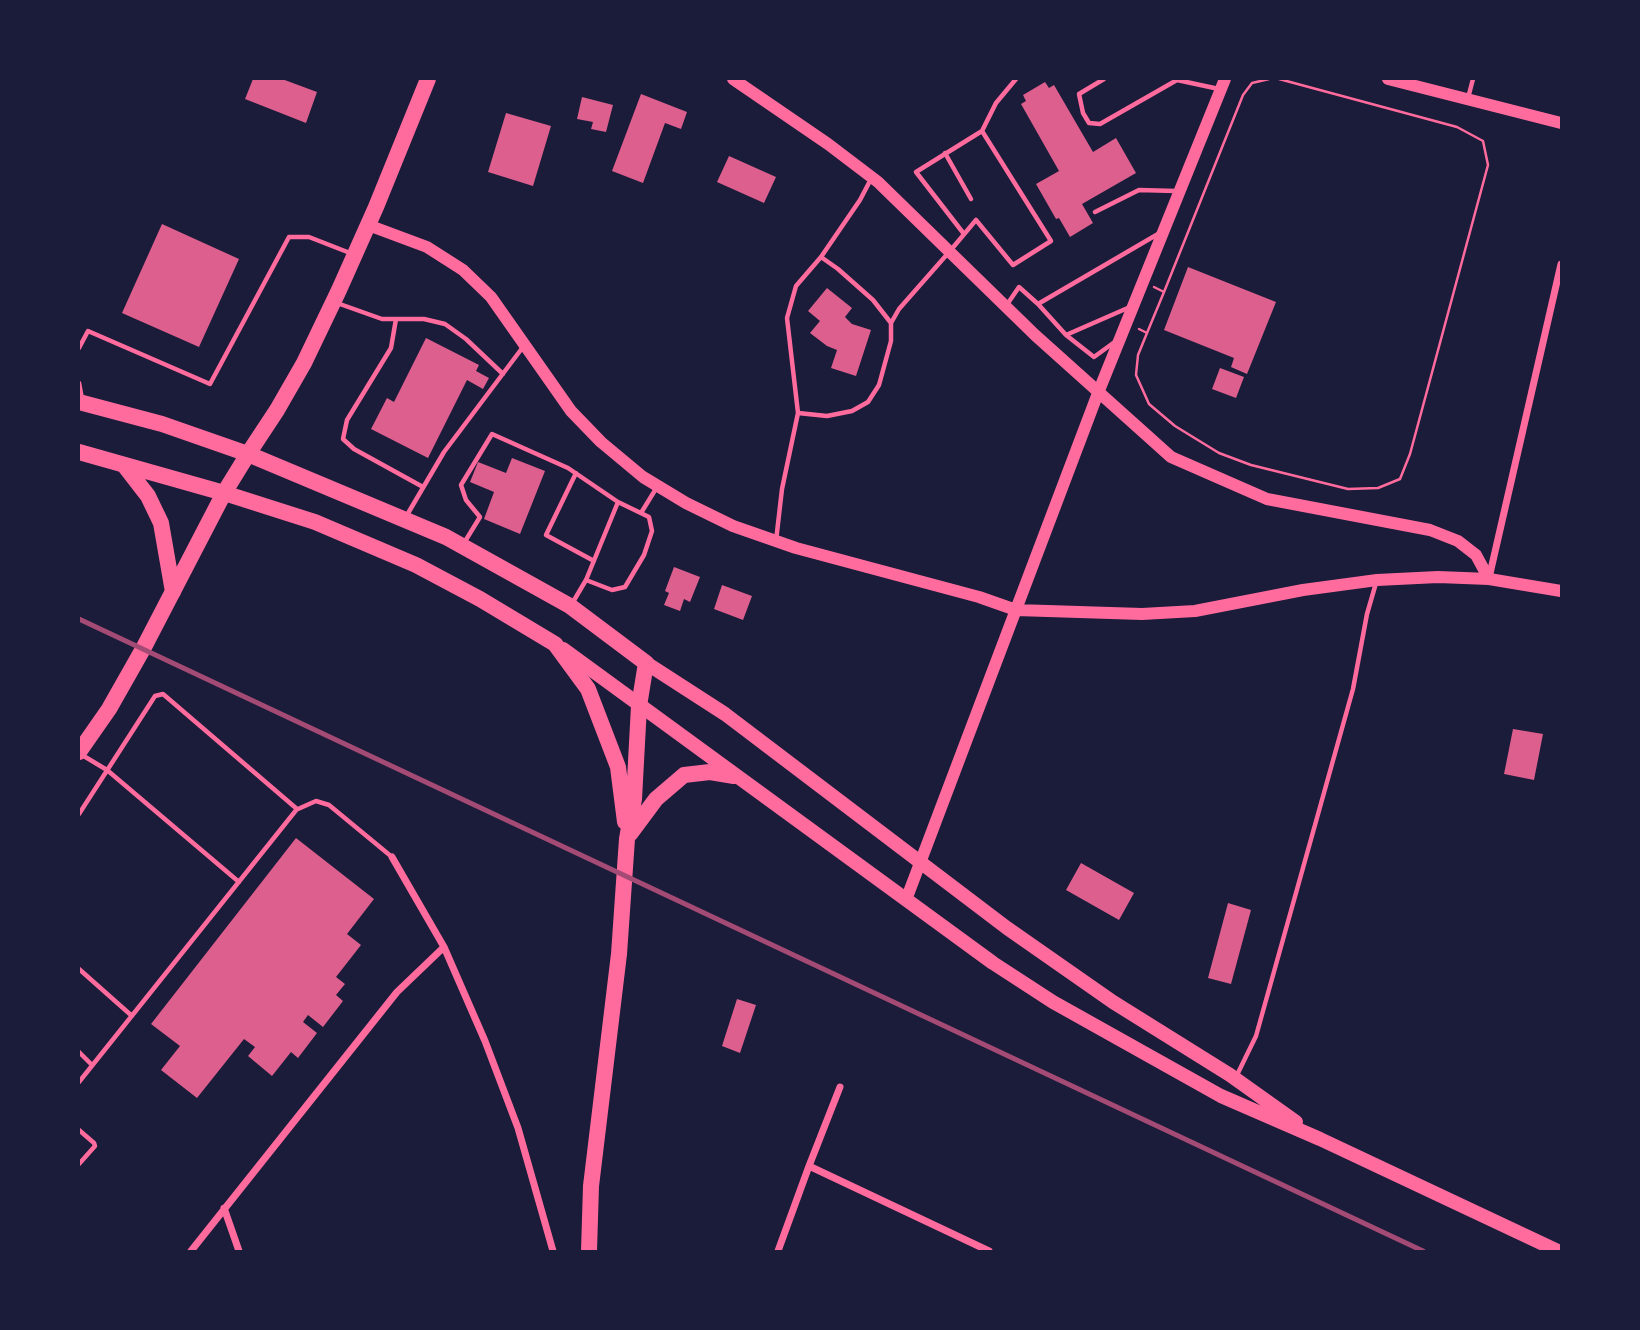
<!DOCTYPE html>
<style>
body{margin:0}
#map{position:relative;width:1640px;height:1330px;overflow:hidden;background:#1b1b3a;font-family:Karla,sans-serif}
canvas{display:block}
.frame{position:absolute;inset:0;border:80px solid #1b1b3a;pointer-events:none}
</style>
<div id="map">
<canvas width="1640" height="1330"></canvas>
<div class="frame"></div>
</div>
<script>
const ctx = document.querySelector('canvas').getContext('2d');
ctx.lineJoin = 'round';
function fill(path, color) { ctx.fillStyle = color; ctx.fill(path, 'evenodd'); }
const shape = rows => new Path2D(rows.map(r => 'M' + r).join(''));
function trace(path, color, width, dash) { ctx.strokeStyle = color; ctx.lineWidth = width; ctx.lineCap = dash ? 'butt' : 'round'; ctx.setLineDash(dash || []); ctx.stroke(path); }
fill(shape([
 [253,79,282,79,317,92,306,123,245,99],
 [1045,82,1049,88,1054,85,1093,152,1116,138,1136,173,1082,204,1093,223,1070,237,1059,218,1056,219,1036,184,1059,171,1021,104,1026,101,1023,95],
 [641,94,687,112,681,129,665,123,643,183,612,171],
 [582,97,613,105,606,132,591,129,593,122,577,119],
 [506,113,551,126,533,186,488,172],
 [729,156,776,177,764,203,717,182],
 [162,224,239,259,199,347,122,313],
 [1188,267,1276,302,1247,374,1231,367,1234,358,1164,330],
 [827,288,852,308,845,317,852,324,871,330,856,376,831,368,837,350,827,346,810,333,820,321,808,311],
 [426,338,479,365,476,371,489,378,483,389,467,380,428,458,371,429,387,398,394,402],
 [1220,368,1244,377,1236,398,1212,389],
 [512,458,545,471,520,534,484,519,494,492,470,482,478,462,506,473],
 [674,567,700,577,690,602,684,599,680,611,664,605,669,593,665,591],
 [722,585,752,596,743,620,714,609],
 [1513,729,1543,734,1534,780,1504,774],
 [296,838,374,899,347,934,361,945,336,977,345,984,336,995,343,1001,323,1027,308,1015,303,1022,317,1033,298,1058,291,1052,272,1076,248,1056,255,1047,244,1039,197,1098,161,1070,180,1046,151,1024],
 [1081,863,1134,893,1119,920,1066,890],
 [1228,903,1251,910,1231,984,1208,978],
 [737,999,756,1005,740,1053,722,1046]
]), '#dd5f8e');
trace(shape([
 [1154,287,1164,292,1243,95,1252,83,1269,79],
 [1139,329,1147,333,1138,355,1136,375,1149,404,1175,426,1219,453,1251,465,1348,489,1378,488,1400,479,1410,454,1488,165,1483,141,1457,127,1279,79],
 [1147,333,1164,292]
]), '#ff6b9d', 2.5);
trace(shape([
 [1104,79,1079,94,1083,113,1089,123,1100,124,1177,80,1219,89],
 [1468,98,1473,79],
 [982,131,996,103,1016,79],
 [945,153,971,199],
 [1095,212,1139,190,1176,191],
 [821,257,838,269,873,300,891,323],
 [337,303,382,319,424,319,445,324,466,339,503,374],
 [1038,304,1066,335,1130,307],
 [1006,306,1019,287,1038,304,1158,234],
 [396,319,391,348,347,420,343,439,354,449,423,487],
 [1066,335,1094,357,1116,341],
 [79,348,88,331,210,384,289,237,309,237,350,253],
 [79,383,82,399],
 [798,413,827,416,852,411,868,402,879,385,891,341,891,323,899,309,950,251,976,220,1013,265,1051,241,982,131,916,172,964,234],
 [576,473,546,535,594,561],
 [641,513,657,487],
 [407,515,444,452,523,347],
 [776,541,782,489,798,413,787,318,796,286,821,257,860,200,871,179],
 [464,543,480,517,466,500,461,485,492,434,568,468,618,502],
 [573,602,586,580,618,502,649,517,652,531,644,555,625,587,612,590,586,580],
 [82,755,107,770,239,882],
 [298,809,316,801,329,805,392,857],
 [79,814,155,696,163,694,297,809,79,1082],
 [79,969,132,1016],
 [79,1052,92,1065],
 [1237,1075,1256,1036,1353,689,1367,614,1376,583],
 [79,1130,94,1143,95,1146,79,1164]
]), '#ff6b9d', 4.5);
trace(shape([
 [1489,578,1561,264],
 [392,857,444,947,485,1041,518,1128,553,1251],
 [809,1166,840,1087],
 [224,1208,239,1251],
 [191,1251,397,992,444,947],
 [778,1251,809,1166,989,1251]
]), '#ff6b9d', 7);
trace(shape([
 [733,79,828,144,878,182,1035,335,1171,457,1267,499,1430,530,1458,541,1476,555,1489,579],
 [1388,79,1561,123],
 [368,225,427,247,463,270,491,297,571,411,601,442,643,477,686,503,733,526,796,548,979,597,1016,610,1142,614,1195,611,1303,590,1377,580,1438,577,1489,579,1561,591],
 [906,900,1098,393,1225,79]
]), '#ff6b9d', 12);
trace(shape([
 [563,649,993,963,1053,1002,1221,1096,1320,1139,1558,1251],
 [646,663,725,714,1007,928,1113,1002,1230,1075,1296,1122]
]), '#ff6b9d', 14);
trace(shape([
 [428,79,376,207,339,290,304,363,277,410,248,454,446,537,570,606,646,663,639,706,634,799,627,839,619,954,591,1186,589,1251],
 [224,493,315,522,416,565,480,599,555,644,588,689,618,767,625,822],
 [630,834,656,799,684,775,710,772,734,776]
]), '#ff6b9d', 16);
trace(shape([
 [79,402,162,424,248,454,224,493,143,649,109,709,79,752],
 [79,452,224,493],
 [124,465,148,496,161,523,173,592]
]), '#ff6b9d', 16);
trace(shape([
 [79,619,1423,1251]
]), '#a44b75', 5);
</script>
